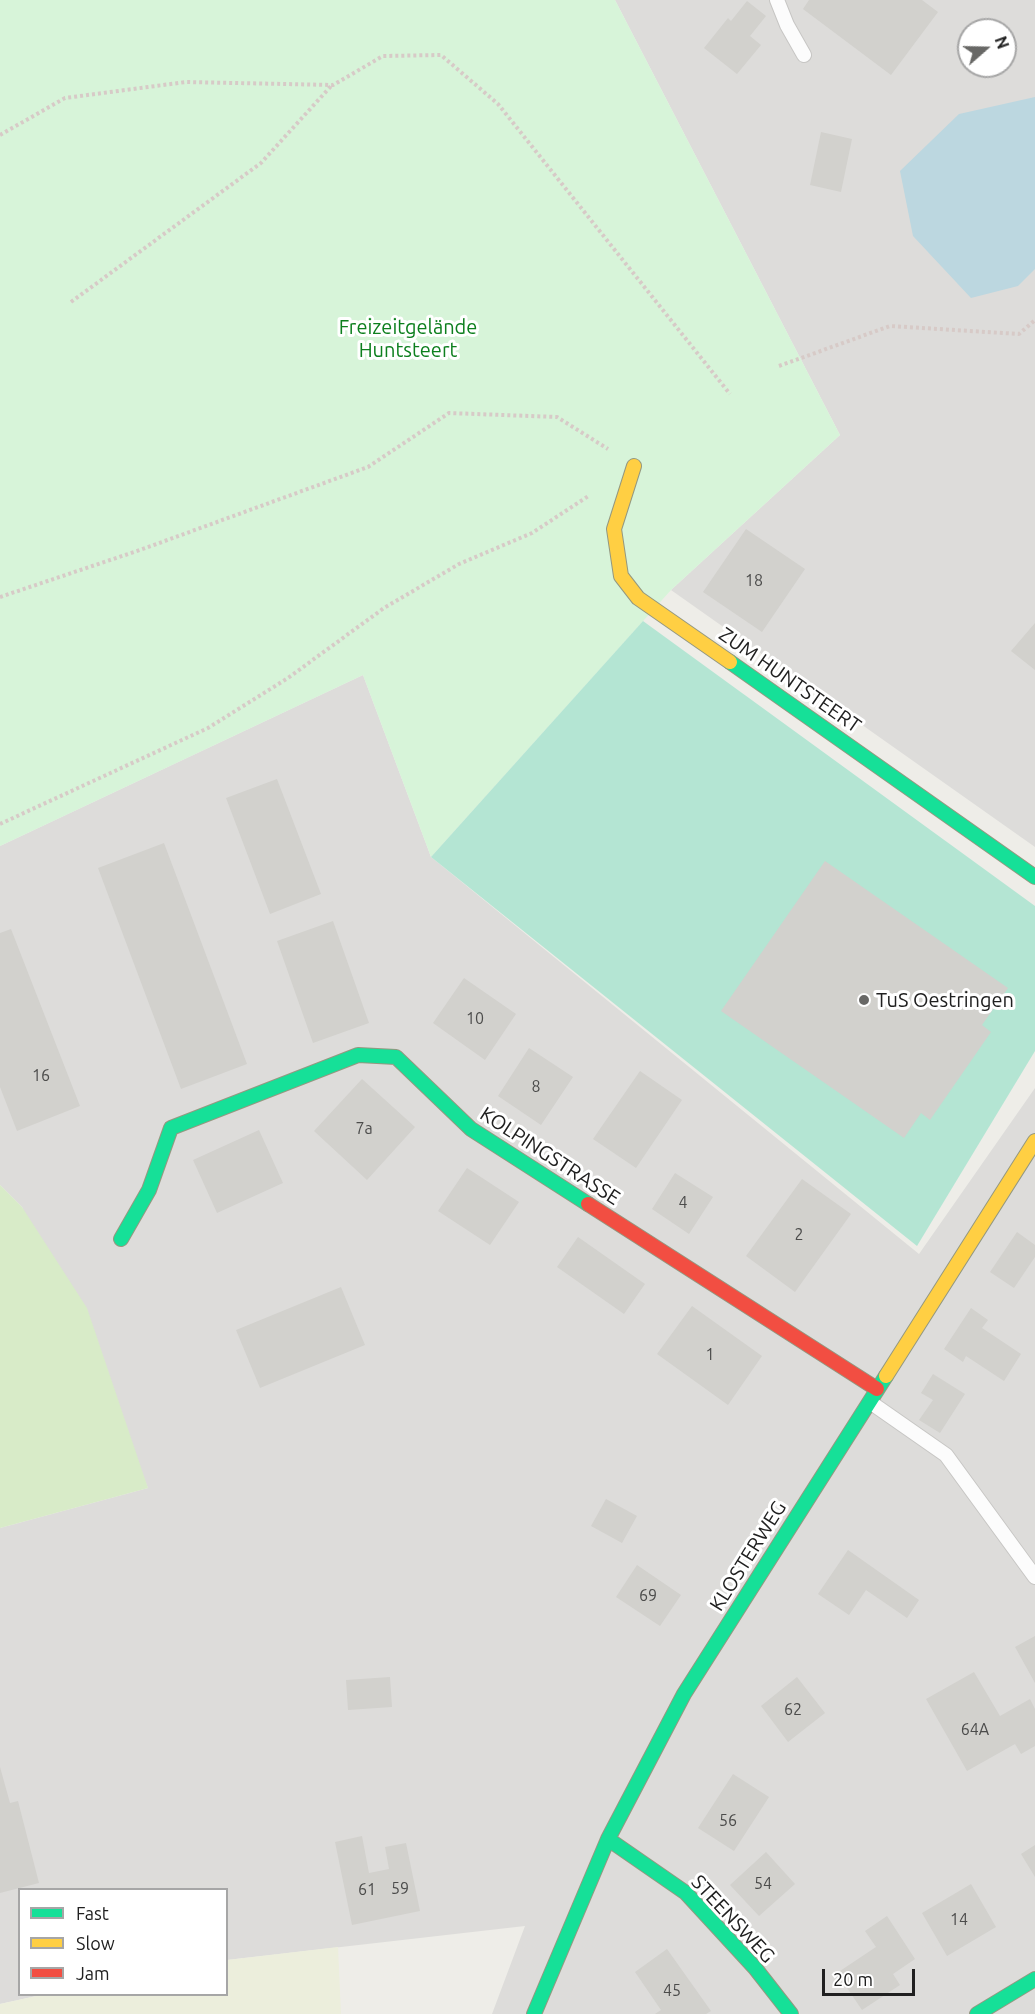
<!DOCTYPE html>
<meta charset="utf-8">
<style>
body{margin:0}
#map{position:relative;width:1035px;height:2014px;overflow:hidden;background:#eeede8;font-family:Ubuntu,sans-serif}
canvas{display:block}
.legend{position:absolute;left:18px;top:1888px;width:210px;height:108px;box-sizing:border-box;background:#fff;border:2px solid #a6a6a6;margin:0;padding:8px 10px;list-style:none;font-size:18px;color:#202020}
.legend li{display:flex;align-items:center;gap:12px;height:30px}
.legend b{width:30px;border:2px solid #a6a6a6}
.north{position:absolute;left:957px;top:18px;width:60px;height:60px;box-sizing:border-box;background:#fff;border:2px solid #a6a6a6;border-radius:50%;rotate:70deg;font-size:16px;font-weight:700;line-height:24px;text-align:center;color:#202020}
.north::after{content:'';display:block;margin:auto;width:21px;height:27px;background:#686866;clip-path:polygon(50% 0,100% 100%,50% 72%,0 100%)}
.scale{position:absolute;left:822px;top:1969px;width:93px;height:27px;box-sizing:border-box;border:3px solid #202020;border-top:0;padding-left:8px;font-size:18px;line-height:21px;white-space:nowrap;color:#202020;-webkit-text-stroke:4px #fff;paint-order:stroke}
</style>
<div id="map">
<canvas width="1035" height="2014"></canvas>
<ul class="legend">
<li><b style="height:8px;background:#16e098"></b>Fast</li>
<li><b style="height:8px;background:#ffcf43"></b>Slow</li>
<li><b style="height:8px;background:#f24e42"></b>Jam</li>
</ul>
<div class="north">N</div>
<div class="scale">20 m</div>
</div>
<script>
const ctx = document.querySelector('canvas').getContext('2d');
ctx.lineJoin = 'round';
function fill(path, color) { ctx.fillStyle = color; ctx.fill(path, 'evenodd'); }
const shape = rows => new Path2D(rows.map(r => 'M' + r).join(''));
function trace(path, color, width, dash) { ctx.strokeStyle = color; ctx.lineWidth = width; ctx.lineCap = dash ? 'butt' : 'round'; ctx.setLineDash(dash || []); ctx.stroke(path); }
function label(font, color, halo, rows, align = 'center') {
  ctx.font = font + ' Ubuntu,sans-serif'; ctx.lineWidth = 6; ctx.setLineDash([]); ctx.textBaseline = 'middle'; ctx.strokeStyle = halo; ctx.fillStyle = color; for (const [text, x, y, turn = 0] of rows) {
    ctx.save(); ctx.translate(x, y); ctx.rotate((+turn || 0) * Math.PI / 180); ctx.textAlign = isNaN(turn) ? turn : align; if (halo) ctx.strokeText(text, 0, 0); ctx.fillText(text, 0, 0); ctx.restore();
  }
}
fill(shape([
 [615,0,1035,0,1035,847,671,590,840,435],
 [969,30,1005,30,1005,66,969,66],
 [363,675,431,857,919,1254,1035,1088,1035,2014,492,2014,525,1926,227,1960,226,1890,20,1890,20,1994,41,1995,0,2004,0,1528,148,1488,22,1207,0,1185,0,846]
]), '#dddcda');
fill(shape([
 [338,1947,341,2014,0,2014,0,2004,41,1995,226,1994,227,1960]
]), '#eceedc');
fill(shape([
 [0,1185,22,1207,87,1308,148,1488,0,1528]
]), '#d8ebc8');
fill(shape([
 [0,0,615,0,840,435,671,590,431,857,363,675,0,846]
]), '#d7f4d9');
fill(shape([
 [643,621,1035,906,1035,1051,917,1246,431,857]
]), '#b4e5d3');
fill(shape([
 [1035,97,1035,269,1018,286,971,298,913,236,900,171,959,114]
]), '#bcd7e0');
fill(shape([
 [809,0,922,0,938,12,891,75,803,9],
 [747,1,766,16,750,36,761,45,737,74,704,48,728,18,731,21],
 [821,132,852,139,841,192,810,185],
 [746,529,805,569,762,632,703,592],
 [1035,623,1035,670,1011,651],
 [277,779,321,894,270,914,226,798],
 [164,843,247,1064,181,1089,98,868],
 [825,861,1008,988,982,1025,991,1032,930,1120,921,1113,904,1138,721,1011],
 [333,921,369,1023,313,1043,277,941],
 [11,929,80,1106,17,1131,0,1087,0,933],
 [464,978,516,1014,485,1060,433,1023],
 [529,1048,573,1077,541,1125,498,1096],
 [640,1071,682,1100,636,1168,593,1139],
 [362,1079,415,1127,367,1180,314,1131],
 [259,1130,283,1183,217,1213,193,1160],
 [467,1168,519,1202,490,1245,438,1211],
 [675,1173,713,1197,689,1234,652,1209],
 [802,1179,851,1214,795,1292,746,1256],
 [1017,1232,1035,1245,1035,1257,1014,1288,990,1272],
 [578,1237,645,1284,624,1314,557,1267],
 [341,1287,365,1345,260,1388,236,1330],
 [692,1306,762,1356,728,1405,657,1354],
 [971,1308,988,1320,982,1328,1021,1354,1004,1381,966,1356,963,1362,944,1349],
 [933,1374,965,1394,940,1433,919,1420,933,1400,921,1393],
 [606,1499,637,1516,622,1543,591,1526],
 [848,1550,919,1600,907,1618,866,1590,849,1615,818,1594],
 [637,1565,681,1595,660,1626,616,1597],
 [1035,1636,1035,1683,1015,1647],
 [974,1672,1000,1716,1030,1699,1035,1709,1035,1746,1021,1754,1015,1744,967,1771,926,1699],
 [390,1677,392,1707,348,1710,346,1680],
 [797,1677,825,1713,788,1742,761,1706],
 [0,1767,10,1803,18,1801,39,1883,0,1893],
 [733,1774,769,1797,734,1851,698,1828],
 [362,1836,369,1873,389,1869,385,1847,406,1843,420,1911,352,1925,335,1842],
 [1035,1845,1035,1877,1021,1854],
 [766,1852,795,1884,759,1916,730,1885],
 [971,1884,996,1927,947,1956,922,1913],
 [887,1916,915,1959,893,1974,900,1985,862,2010,837,1973,876,1947,865,1931],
 [667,1949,711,2011,706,2014,655,2014,661,2010,635,1972]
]), '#d2d1cd');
const lane = shape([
 [777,0,787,25,804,55],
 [870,1402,946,1455,1035,1577]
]);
const fast = shape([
 [730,662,1035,877],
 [121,1239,149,1190,171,1128,358,1055,396,1057,471,1129,588,1204],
 [608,1839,686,1893,755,1968,791,2014],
 [534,2014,608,1839,684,1694,886,1376],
 [977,2014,1035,1979]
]);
const slow = shape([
 [634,466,614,529,621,576,638,598,730,662],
 [886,1376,1035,1141]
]);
const jam = shape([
 [588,1204,877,1389]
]);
trace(lane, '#c7c6c4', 16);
trace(fast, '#949880', 16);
trace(slow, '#949880', 16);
trace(jam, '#949880', 16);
trace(shape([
 [0,135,65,98,186,82,333,85,383,56,441,55,498,104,730,394],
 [71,302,261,163,332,85],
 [779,366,890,326,1019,334,1035,320],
 [0,597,140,550,368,467,449,413,557,417,608,449],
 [0,824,208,728,288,678,384,608,459,564,532,533,590,495]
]), '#d7cac7', 4, [3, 3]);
trace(lane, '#fcfcfc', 14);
trace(fast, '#16e098', 14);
trace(slow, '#ffcf43', 14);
trace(jam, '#f24e42', 14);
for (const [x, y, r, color] of [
 [864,1000,6,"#686866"]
]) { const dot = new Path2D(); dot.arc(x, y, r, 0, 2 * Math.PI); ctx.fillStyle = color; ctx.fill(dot); trace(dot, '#fff', 2); }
label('16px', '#4c4c4b', null, [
 ["18",754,581],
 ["10",475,1019],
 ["16",41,1076],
 ["8",536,1087],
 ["7a",364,1129],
 ["4",683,1203],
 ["2",799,1235],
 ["1",710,1355],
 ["69",648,1596],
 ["62",793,1710],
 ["64A",975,1730],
 ["56",728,1821],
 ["54",763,1884],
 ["59",400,1889],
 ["61",367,1890],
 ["14",959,1920],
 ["45",672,1991]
]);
label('20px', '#0d7f1e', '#fff', [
 ["Freizeitgelände",408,327],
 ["Huntsteert",408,350]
]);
label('20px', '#202020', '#fff', [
 ["ZUM HUNTSTEERT",790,680,35],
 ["KOLPINGSTRASSE",550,1156,33],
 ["KLOSTERWEG",748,1556,-58],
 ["STEENSWEG",733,1919,47]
]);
label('20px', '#202020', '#fff', [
 ["TuS Oestringen",876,1000]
], 'left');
</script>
